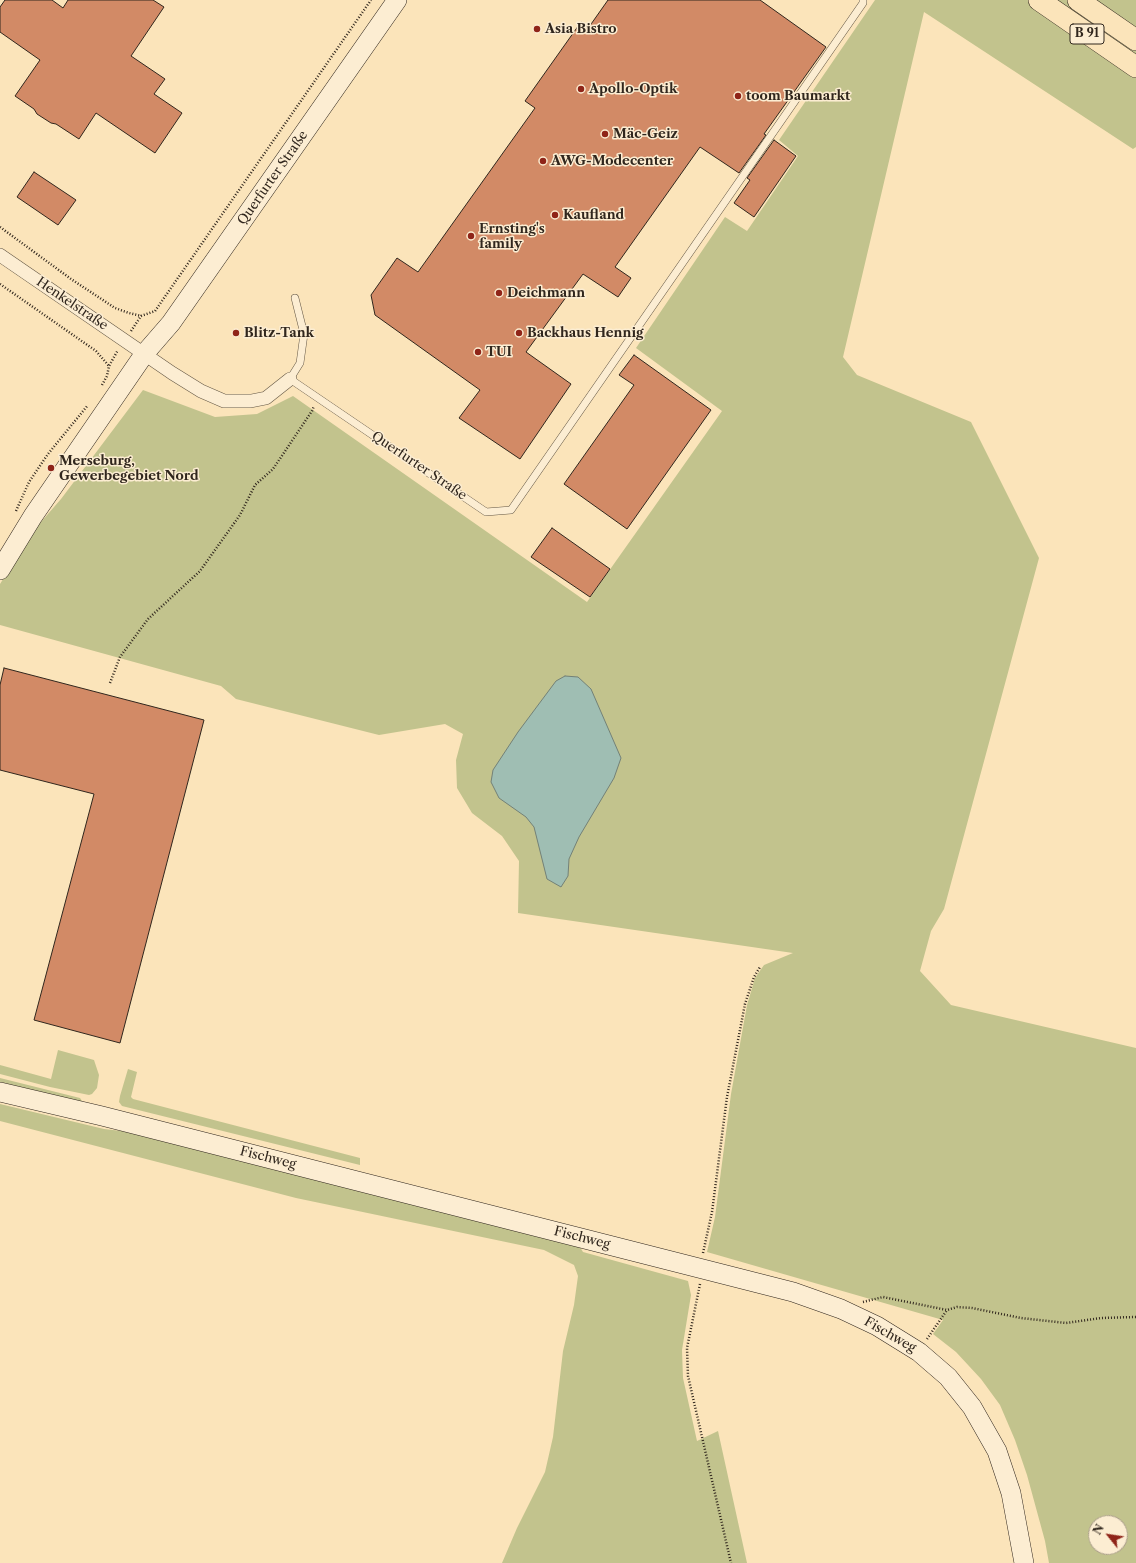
<!DOCTYPE html>
<meta charset="utf-8">
<style>
body{margin:0}
#map{position:relative;width:1136px;height:1563px;overflow:hidden;background:#fbe4ba;font-family:"Libre Caslon Text",serif}
canvas{display:block}
.north{position:absolute;left:1088px;top:1515px;width:40px;height:40px;box-sizing:border-box;background:#fcedd2;border:1px solid #aa9d8a;border-radius:50%;rotate:300deg;font-size:11px;font-weight:700;line-height:16px;text-align:center;color:#30261d}
.north::after{content:'';display:block;margin:auto;width:14px;height:18px;background:#8f2418;clip-path:polygon(50% 0,100% 100%,50% 72%,0 100%)}
</style>
<div id="map">
<canvas width="1136" height="1563"></canvas>
<div class="north">N</div>
</div>
<script>
const ctx = document.querySelector('canvas').getContext('2d');
ctx.lineJoin = 'round';
function fill(path, color) { ctx.fillStyle = color; ctx.fill(path, 'evenodd'); }
const shape = rows => new Path2D(rows.map(r => 'M' + r).join(''));
function trace(path, color, width, dash) { ctx.strokeStyle = color; ctx.lineWidth = width; ctx.lineCap = dash ? 'butt' : 'round'; ctx.setLineDash(dash || []); ctx.stroke(path); }
function label(font, color, halo, rows, align = 'center') {
  ctx.font = font + ' "Libre Caslon Text",serif'; ctx.lineWidth = 3; ctx.setLineDash([]); ctx.textBaseline = 'middle'; ctx.strokeStyle = halo; ctx.fillStyle = color; for (const [text, x, y, turn = 0] of rows) {
    ctx.save(); ctx.translate(x, y); ctx.rotate((+turn || 0) * Math.PI / 180); ctx.textAlign = isNaN(turn) ? turn : align; if (halo) ctx.strokeText(text, 0, 0); ctx.fillText(text, 0, 0); ctx.restore();
  }
}
fill(shape([
 [875,0,1136,0,1136,147,1133,149,924,12,843,357,857,375,971,422,1039,558,944,909,931,931,920,971,951,1005,1136,1048,1136,1563,1049,1563,1045,1541,1027,1475,1015,1440,1000,1405,981,1379,956,1352,933,1334,943,1320,707,1252,715,1217,731,1094,747,1005,755,978,764,965,793,953,518,913,519,861,502,836,472,813,457,788,456,760,463,734,445,724,379,735,236,699,221,686,0,625,0,584,34,530,61,499,143,390,215,417,257,414,293,396,587,602,722,411,636,348,725,217,747,231,798,156,779,140],
 [1096,1523,1120,1523,1120,1547,1096,1547],
 [58,1050,94,1060,99,1075,97,1088,92,1094,89,1095,50,1087,0,1074,0,1065,51,1079],
 [128,1069,137,1072,131,1097,133,1099,360,1158,360,1165,122,1106,119,1102,120,1096],
 [0,1078,80,1098,82,1101,78,1101,0,1082],
 [0,1104,104,1129,156,1135,578,1244,583,1252,688,1281,691,1295,682,1350,683,1378,697,1441,718,1431,747,1563,502,1563,517,1528,545,1472,553,1437,563,1351,574,1305,578,1276,574,1265,544,1250,296,1198,0,1121]
]), '#c2c38d');
const water = shape([
 [565,676,578,677,591,689,621,758,614,778,579,837,569,859,568,876,561,887,547,879,534,827,526,817,499,798,491,782,493,770,518,732,556,681,565,676]
]);
fill(water, '#9fbeb3');
trace(water, '#738177', 1);
const building = shape([
 [5,0,52,0,63,8,68,0,153,0,164,7,131,56,165,79,154,94,182,113,155,153,96,113,79,139,56,124,51,123,37,114,34,109,15,96,40,60,0,32,0,7,5,0],
 [608,0,760,0,826,47,764,134,766,135,739,173,700,147,615,267,631,278,618,297,583,274,526,352,571,384,520,459,459,418,480,390,375,315,371,295,397,258,418,272,535,108,525,101,581,22,589,27,608,0],
 [774,140,796,156,754,217,734,203,750,180,747,178,774,140],
 [34,172,76,200,58,225,17,197,34,172],
 [634,355,711,410,627,529,564,484,634,385,619,375,634,355],
 [552,528,610,569,590,597,531,557,552,528],
 [4,668,204,720,120,1043,34,1020,94,794,0,770,0,685,4,668]
]);
fill(building, '#d28a66');
trace(building, '#30261d', 1);
const lane = shape([
 [295,298,304,334,300,363,290,379,486,512,511,510,863,3,863,0]
]);
const street = shape([
 [0,255,172,373,201,391,224,401,251,401,266,398,290,379]
]);
const secondary = shape([
 [0,570,33,516,145,353,171,323,397,0],
 [0,1092,102,1116,793,1292,841,1309,877,1326,919,1352,948,1377,972,1407,997,1451,1011,1493,1024,1563]
]);
const primary = shape([
 [1039,0,1136,67],
 [1078,0,1136,40]
]);
trace(lane, '#635644', 8);
trace(street, '#635644', 14);
trace(secondary, '#30261d', 20);
trace(primary, '#30261d', 22);
trace(shape([
 [0,227,71,279,115,308,129,313,141,316],
 [0,284,96,351,109,366],
 [131,331,141,316,155,311,371,0],
 [102,385,107,376,109,366,118,350],
 [16,511,29,482,48,454,88,405],
 [110,683,120,657,148,619,200,571,240,515,255,485,273,469,312,411,314,406],
 [703,1253,712,1212,727,1097,745,1004,754,977,760,967],
 [700,1284,687,1348,688,1376,731,1563],
 [863,1302,883,1297,947,1310,957,1307,972,1308,1021,1318,1066,1323,1101,1318,1136,1317],
 [927,1339,947,1310]
]), '#30261d', 2.5, [1, 2]);
trace(lane, '#fcedd2', 7);
trace(street, '#fcedd2', 13);
trace(secondary, '#fcedd2', 19);
trace(primary, '#fbe4ba', 21);
for (const [x, y, r, color] of [
 [537,29,4,"#8f2418"],
 [581,89,4,"#8f2418"],
 [738,96,4,"#8f2418"],
 [605,134,4,"#8f2418"],
 [543,161,4,"#8f2418"],
 [555,215,4,"#8f2418"],
 [471,236,4,"#8f2418"],
 [499,293,4,"#8f2418"],
 [236,333,4,"#8f2418"],
 [519,333,4,"#8f2418"],
 [478,352,4,"#8f2418"],
 [51,468,4,"#8f2418"]
]) { const dot = new Path2D(); dot.arc(x, y, r, 0, 2 * Math.PI); ctx.fillStyle = color; ctx.fill(dot); trace(dot, '#fcedd2', 1.5); }
for (const [x, y, w] of [
 [1087,34,34]
]) { const box = new Path2D(); box.roundRect(x - w / 2, y - 10, w, 20, 3); ctx.fillStyle = '#fcedd2'; ctx.fill(box); trace(box, '#30261d', 1); }
label('bold 12px', '#30261d', null, [
 ["B 91",1087,34]
]);
label('bold 13px', '#30261d', '#fcedd2', [
 ["Asia Bistro",545,29],
 ["Apollo-Optik",589,89],
 ["toom Baumarkt",746,96],
 ["Mäc-Geiz",613,134],
 ["AWG-Modecenter",551,161],
 ["Kaufland",563,215],
 ["Ernsting's",479,229],
 ["family",479,244],
 ["Deichmann",507,293],
 ["Blitz-Tank",244,333],
 ["Backhaus Hennig",527,333],
 ["TUI",486,352],
 ["Merseburg,",59,461],
 ["Gewerbegebiet Nord",59,476]
], 'left');
label('13px', '#30261d', '#fcedd2', [
 ["Querfurter Straße",273,178,-55],
 ["Henkelstraße",72,304,34],
 ["Querfurter Straße",419,466,34],
 ["Fischweg",268,1158,14],
 ["Fischweg",582,1238,14],
 ["Fischweg",890,1335,30]
]);
</script>
